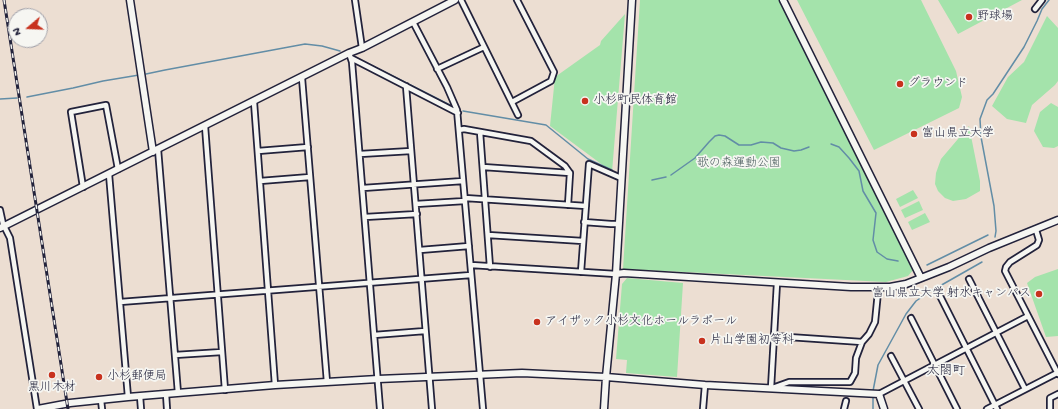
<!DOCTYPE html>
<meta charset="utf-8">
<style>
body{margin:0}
#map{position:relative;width:1058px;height:409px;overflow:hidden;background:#ecded2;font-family:"Gochi Hand",sans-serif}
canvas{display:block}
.north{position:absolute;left:8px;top:8px;width:40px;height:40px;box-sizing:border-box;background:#f6f6f2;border:1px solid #a1a1a9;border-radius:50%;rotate:251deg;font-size:11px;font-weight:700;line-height:16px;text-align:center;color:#22223b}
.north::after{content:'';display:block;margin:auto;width:14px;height:18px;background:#c8321e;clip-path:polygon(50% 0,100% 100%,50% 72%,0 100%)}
</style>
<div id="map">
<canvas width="1058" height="409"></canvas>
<div class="north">N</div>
</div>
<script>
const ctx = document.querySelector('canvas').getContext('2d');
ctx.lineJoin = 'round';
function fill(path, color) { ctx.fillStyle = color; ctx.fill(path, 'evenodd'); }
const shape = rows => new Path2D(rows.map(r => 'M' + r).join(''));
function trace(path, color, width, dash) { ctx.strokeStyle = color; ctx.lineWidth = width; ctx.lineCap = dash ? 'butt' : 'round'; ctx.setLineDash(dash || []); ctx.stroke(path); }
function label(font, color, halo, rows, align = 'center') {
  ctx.font = font + ' "Gochi Hand","Klee One",sans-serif'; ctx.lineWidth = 3.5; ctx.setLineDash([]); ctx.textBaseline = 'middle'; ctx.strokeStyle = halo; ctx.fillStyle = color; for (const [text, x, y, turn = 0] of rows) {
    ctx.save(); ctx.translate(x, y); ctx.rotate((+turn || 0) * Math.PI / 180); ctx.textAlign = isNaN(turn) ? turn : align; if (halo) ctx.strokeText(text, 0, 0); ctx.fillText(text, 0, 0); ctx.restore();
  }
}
fill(shape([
 [640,0,779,0,914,269,908,276,886,282,623,269],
 [797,0,921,0,956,71,962,97,959,108,874,150],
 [938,0,1022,0,958,34],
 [625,14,612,172,550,126,555,77,600,45,601,41],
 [1047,16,1058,28,1058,81,1055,85,1032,105,1026,123,1007,119,992,106,1008,77,1024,62],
 [1051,103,1058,107,1058,146,1054,148,1043,147,1034,131,1040,112],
 [969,126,980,181,980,191,966,199,953,201,945,198,938,191,935,184,936,173,941,159],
 [913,190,918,198,900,207,896,199],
 [919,201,923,210,905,218,901,210],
 [925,213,930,222,912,230,908,222],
 [1058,269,1058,336,1046,337,1027,283,1035,277],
 [627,278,683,283,677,377,626,373,627,360,616,359,622,284]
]), '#a4e3ab');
trace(shape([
 [355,57,450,105],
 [146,74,165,70,305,44,322,46,340,51],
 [27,97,73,88,103,81,139,75],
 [0,99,17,98],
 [463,111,546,125,588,159,612,170],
 [831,144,839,147,849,158,859,171,863,191,876,213,873,240,877,252,887,259,898,261],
 [671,175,695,158,709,142,715,136,719,135,725,136,739,145,751,145,761,142,773,143,781,148,794,151,801,150,809,147],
 [652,180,666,177],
 [995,237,996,231,994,206,981,137,980,119,987,100,993,94,1024,47,1037,21,1042,9,1049,0],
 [927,265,988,235],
 [873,391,878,365,906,314,916,301,931,291,982,262],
 [873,395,873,409]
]), '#628da6', 1.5);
const minor = shape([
 [355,0,362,48],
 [461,0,518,115],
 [1035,9,1042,0],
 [413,22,447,87,457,110,483,409],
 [349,53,352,62,380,409],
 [351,58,458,113],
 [437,69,484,47],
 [302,78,327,382],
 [406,86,432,409],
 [254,102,275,385],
 [512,102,551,81,554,72,517,0],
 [205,126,225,390],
 [459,130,464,129,531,141,565,166,570,173,568,205],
 [480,132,490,267],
 [158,149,178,393],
 [258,151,308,147],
 [360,154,411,151],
 [483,167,570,173],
 [109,174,128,397],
 [260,181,310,177],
 [83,187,71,112,106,105,118,169],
 [363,188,463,181],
 [465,198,586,206],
 [416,204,465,201],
 [0,210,3,224,10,238,37,409],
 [365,217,417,214],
 [584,222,611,224,619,224],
 [1036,230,1039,240,1037,245,1010,262,1006,267,1005,271,1058,374],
 [488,235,583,241],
 [420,250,469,246],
 [471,265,616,274],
 [581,272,589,164,621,178],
 [969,279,1025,389],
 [940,296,997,409],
 [120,302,471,275],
 [911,318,957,409],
 [374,335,425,331],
 [774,336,862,342,869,334,875,322,878,292,877,288],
 [175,355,222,352],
 [891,356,919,409],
 [775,387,789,382,850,382,855,373,856,358,862,342],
 [771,388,777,283],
 [166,394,167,409],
 [879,394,1028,316],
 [140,396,141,409],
 [101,400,102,409],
 [703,409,705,385],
 [844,409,846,401],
 [987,409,1057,373],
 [1050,409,1050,398,1058,394]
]);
const tertiary = shape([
 [130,0,153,152],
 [783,0,921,278],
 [0,228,349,53,362,48,455,0],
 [616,274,624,273,851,287,890,287,906,284,949,267,989,248,1058,220],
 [38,409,70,403,128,397,275,385,378,379,522,373,606,377,705,385,879,394,884,409],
 [604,409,606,377,616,274,632,0]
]);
trace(minor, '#22223b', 8);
trace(tertiary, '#22223b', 9);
trace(minor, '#f6f6f2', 4.5);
trace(tertiary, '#f6f6f2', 6);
const rail = shape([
 [4,0,68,409]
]);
trace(rail, '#22223b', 3);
trace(rail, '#f6f6f2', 1.5, [4.5]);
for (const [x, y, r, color] of [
 [969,17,4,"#c8321e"],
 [900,84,4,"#c8321e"],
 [585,101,4,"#c8321e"],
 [914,134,4,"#c8321e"],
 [1039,294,4,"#c8321e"],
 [537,322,4,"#c8321e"],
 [702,341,4,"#c8321e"],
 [52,375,4,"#c8321e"],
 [99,377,4,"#c8321e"]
]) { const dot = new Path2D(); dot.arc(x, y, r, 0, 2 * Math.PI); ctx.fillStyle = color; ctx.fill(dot); trace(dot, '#f6f6f2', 1.5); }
label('12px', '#22223b', '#f6f6f2', [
 ["野球場",977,17],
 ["グラウンド",908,84],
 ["小杉町民体育館",593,101],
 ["富山県立大学",922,134],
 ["富山県立大学 射水キャンパス",1031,294,"right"],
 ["アイザック小杉文化ホールラポール",545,322],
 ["片山学園初等科",710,341],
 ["小杉郵便局",107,377],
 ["黒川木材",52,388,"center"]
], 'left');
label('12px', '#495c5d', '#f6f6f2', [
 ["歌の森運動公園",739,164]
]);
label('13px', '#22223b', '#f6f6f2', [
 ["太閤町",946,372]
]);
</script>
